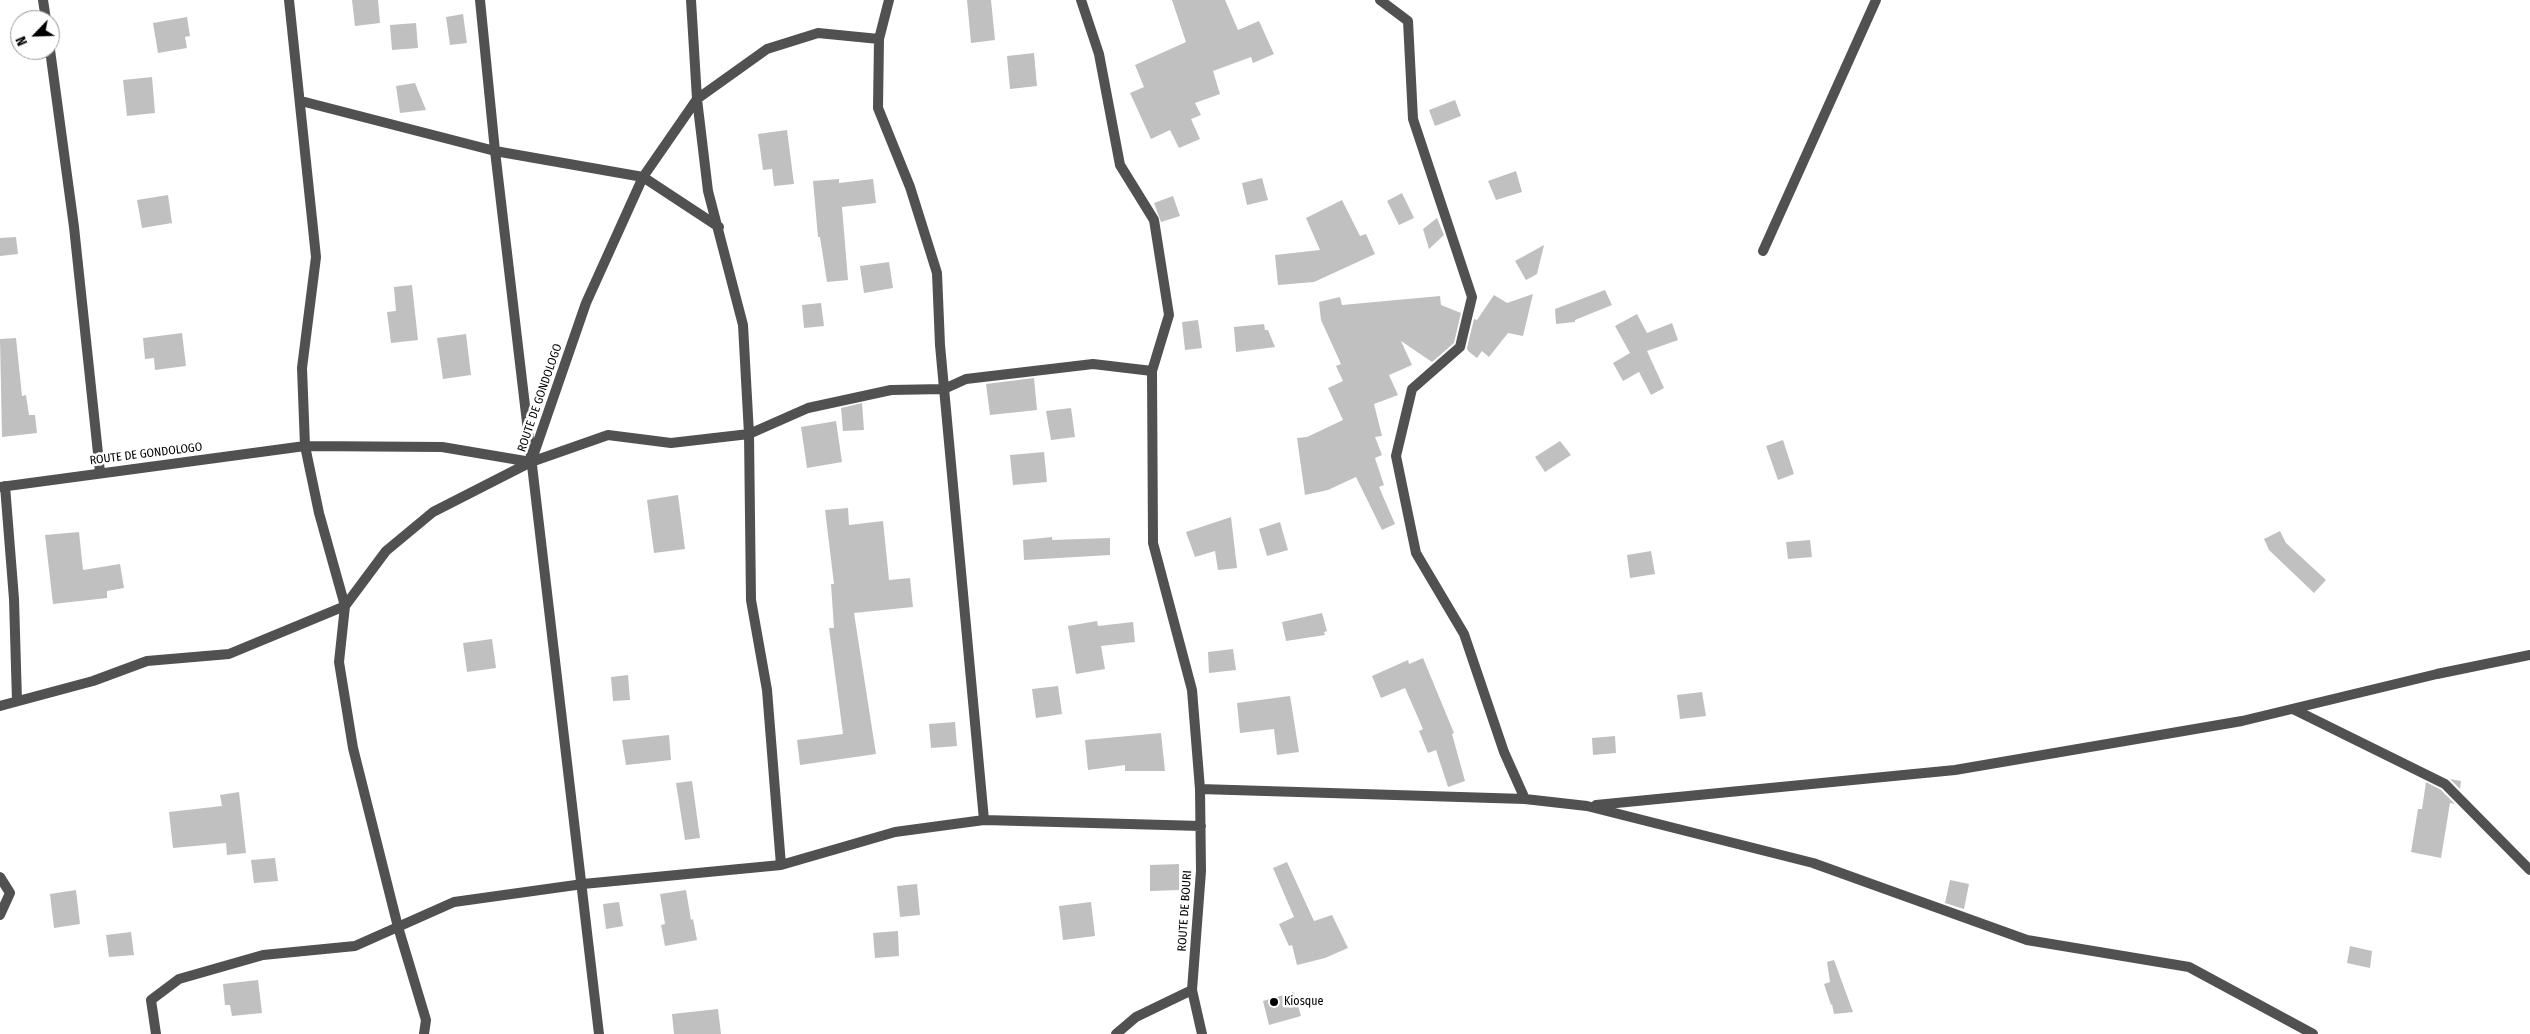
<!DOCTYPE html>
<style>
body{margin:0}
#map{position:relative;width:2530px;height:1034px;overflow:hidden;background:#fff;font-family:"Fira Sans Condensed",sans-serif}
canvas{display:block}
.north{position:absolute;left:10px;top:10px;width:50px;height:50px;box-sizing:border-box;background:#fff;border:1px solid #999;border-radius:50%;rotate:246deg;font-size:14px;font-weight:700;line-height:20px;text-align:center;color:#000}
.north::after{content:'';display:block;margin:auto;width:18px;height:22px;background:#000;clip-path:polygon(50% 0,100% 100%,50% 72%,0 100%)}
</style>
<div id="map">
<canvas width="2530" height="1034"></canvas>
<div class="north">N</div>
</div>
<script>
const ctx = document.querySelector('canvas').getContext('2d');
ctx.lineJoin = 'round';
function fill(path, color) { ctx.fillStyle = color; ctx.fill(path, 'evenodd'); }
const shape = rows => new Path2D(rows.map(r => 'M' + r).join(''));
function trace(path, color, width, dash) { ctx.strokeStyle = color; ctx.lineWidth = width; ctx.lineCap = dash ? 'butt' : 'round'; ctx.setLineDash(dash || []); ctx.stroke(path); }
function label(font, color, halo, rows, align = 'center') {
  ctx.font = font + ' "Fira Sans Condensed",sans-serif'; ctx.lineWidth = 5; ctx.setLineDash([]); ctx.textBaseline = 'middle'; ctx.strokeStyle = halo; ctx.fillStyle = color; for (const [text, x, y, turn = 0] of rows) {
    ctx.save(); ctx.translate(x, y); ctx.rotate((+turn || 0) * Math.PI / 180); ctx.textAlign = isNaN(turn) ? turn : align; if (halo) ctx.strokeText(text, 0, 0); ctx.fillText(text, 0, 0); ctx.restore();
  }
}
fill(shape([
 [352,0,378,0,380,23,355,26],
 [967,0,991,0,995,40,971,43],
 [1172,0,1225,0,1238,30,1259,21,1274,54,1253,63,1251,57,1213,71,1220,94,1195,103,1201,115,1191,119,1200,139,1179,148,1170,130,1151,139,1130,93,1144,87,1135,65,1186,42],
 [463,14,467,43,450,45,446,17],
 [187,17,190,36,185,37,187,48,158,53,153,23],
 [416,23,418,48,392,50,390,25],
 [1034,53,1037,86,1010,89,1007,56],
 [152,77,155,113,127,116,123,80],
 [415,83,426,110,400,113,396,86],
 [1455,100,1461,116,1435,126,1429,110],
 [787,130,794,184,774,186,772,169,763,170,758,134],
 [1516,171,1522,192,1496,200,1488,181],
 [1262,178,1268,200,1247,205,1242,183],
 [839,179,839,183,873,179,876,203,842,207,848,280,827,282,820,237,818,237,813,181],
 [1402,193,1414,218,1399,225,1387,201],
 [168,195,172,223,142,228,137,200],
 [1173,196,1180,216,1161,222,1154,203],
 [1342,200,1360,236,1366,234,1375,254,1314,282,1278,285,1275,255,1320,250,1306,218],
 [1437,218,1444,235,1429,249,1423,229],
 [16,237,18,254,0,256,0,238],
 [1544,245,1537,274,1526,280,1515,261],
 [889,262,893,288,864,293,860,266],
 [412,285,418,340,391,343,387,312,396,311,394,287],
 [1605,290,1612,305,1575,320,1575,322,1556,324,1555,309],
 [1533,294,1523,336,1508,333,1489,357,1482,351,1477,358,1468,351,1467,348,1474,319,1477,320,1494,295,1507,303],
 [1440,296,1441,305,1461,313,1454,343,1432,362,1401,341,1412,365,1389,375,1398,395,1374,404,1382,436,1375,437,1382,455,1375,458,1384,485,1379,487,1395,524,1382,530,1356,477,1328,490,1305,495,1297,438,1307,437,1343,420,1328,388,1343,381,1336,366,1341,364,1321,320,1319,302,1340,297,1342,305],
 [821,303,824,326,804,328,802,305],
 [1637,314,1647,333,1672,323,1678,340,1647,351,1664,388,1651,395,1639,372,1623,381,1613,363,1630,353,1615,326],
 [1198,320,1202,348,1185,350,1182,322],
 [1264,324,1265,330,1268,330,1275,347,1236,352,1234,327],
 [182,333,186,366,155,370,154,358,145,359,143,338],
 [466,334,471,375,443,379,437,338],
 [16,338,22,396,26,395,29,415,35,415,37,433,2,437,0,339],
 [1034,378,1037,410,990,415,986,384],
 [862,403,864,430,843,431,841,408],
 [1071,408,1075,437,1051,440,1046,411],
 [836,421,842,462,807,468,801,427],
 [1783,440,1794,474,1778,480,1766,446],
 [1560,441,1571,455,1545,472,1535,457],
 [1044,452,1047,482,1013,485,1010,455],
 [678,495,685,549,654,553,647,500],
 [848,508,849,525,883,521,889,580,910,578,913,607,854,613,876,754,800,765,797,740,843,734,829,628,834,628,831,584,834,584,825,510],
 [1231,517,1237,568,1218,570,1215,551,1195,557,1186,532],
 [1280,522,1288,550,1267,556,1259,529],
 [2280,531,2286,543,2326,580,2314,593,2269,550,2264,539],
 [79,532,83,570,120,564,124,588,107,591,107,598,53,604,45,535],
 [1052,537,1052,540,1110,538,1110,555,1024,560,1023,540],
 [1810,540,1812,557,1788,559,1786,542],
 [1651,551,1655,574,1630,578,1627,555],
 [1322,613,1327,631,1324,632,1325,635,1286,641,1282,622],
 [1097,621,1098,626,1133,622,1135,642,1101,646,1105,669,1076,674,1068,626],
 [492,639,496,668,467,672,463,643],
 [1233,649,1236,670,1209,673,1208,652],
 [1423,658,1454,733,1452,734,1465,781,1448,787,1436,750,1428,753,1419,731,1423,729,1405,688,1381,698,1372,676,1408,660,1409,664],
 [628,675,630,700,613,701,611,677],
 [1058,686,1062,714,1036,718,1032,689],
 [1702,692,1706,716,1680,719,1677,695],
 [1290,696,1299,752,1277,755,1274,729,1240,733,1237,703],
 [955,722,957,746,931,748,929,724],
 [1161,733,1165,771,1125,771,1125,765,1088,770,1085,740],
 [669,735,671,760,626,765,622,740],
 [1615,736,1616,753,1593,755,1592,738],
 [2450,779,2461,781,2460,789],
 [692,781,700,838,685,840,676,783],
 [2426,782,2441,790,2455,804,2450,803,2441,858,2411,852,2418,809,2422,809],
 [239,792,246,853,227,855,226,843,173,848,169,812,222,806,220,795],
 [275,858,278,881,254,883,251,860],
 [1287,862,1314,921,1332,915,1348,948,1325,958,1297,965,1292,945,1289,946,1279,924,1294,917,1273,868],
 [1179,864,1179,890,1150,891,1150,865],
 [1950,880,1969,884,1964,909,1945,903],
 [917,884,920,915,900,917,897,886],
 [76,890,80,924,54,928,50,894],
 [686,890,691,920,693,919,697,940,665,946,661,925,665,924,660,894],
 [619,902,623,926,606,929,603,904],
 [1091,902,1095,936,1063,940,1059,906],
 [898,931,899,956,875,958,873,933],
 [131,932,134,955,109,957,106,935],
 [2350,946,2372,951,2370,968,2347,963],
 [1834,960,1853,1012,1834,1014,1832,1004,1831,1005,1824,984,1830,982,1827,962],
 [258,980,262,1013,232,1016,230,1005,225,1005,223,984],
 [1294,992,1301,1016,1269,1025,1263,1001],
 [718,1009,721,1034,674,1034,672,1014]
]), '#c0c0c0');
trace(shape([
 [43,0,46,20],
 [289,0,316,257,302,368,305,446,319,513,345,606,339,662,353,748,398,927,426,1020,424,1034],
 [480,0,495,151,599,1034],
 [691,0,697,99,708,191,743,325,749,434,751,600,767,690,781,865],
 [889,0,879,39,878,108,910,187,937,273,940,345,984,820],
 [1081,0,1099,54,1120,165,1154,220,1169,315,1152,371,1153,543,1192,690,1200,789,1201,871,1192,990,1202,1034],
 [1380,0,1408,21,1413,119,1472,297,1460,347,1412,389,1396,456,1416,553,1464,634,1504,752,1525,799],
 [50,50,74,227,100,472],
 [301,101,495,151,643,177,719,227],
 [1763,251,1876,0],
 [5,486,14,599,17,701],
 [0,487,305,446,442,447,531,462,586,303,643,177,697,99,767,49,818,33,879,39],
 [0,706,93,681,147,661,229,654,345,606,386,551,433,512,531,462,608,435,671,443,749,434,808,408,891,390,944,389,966,379,1093,364,1152,371],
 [2293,709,2445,784,2530,870],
 [1200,789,1525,799,1587,806,1813,863,2027,940,2189,967,2313,1034],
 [1596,805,1955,770,2242,721,2437,674,2530,655],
 [0,877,10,893,0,915],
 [156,1034,151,1000,179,979,263,955,355,946,454,902,583,884,781,865,895,832,984,820,1201,826],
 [1116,1034,1136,1017,1192,990]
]), '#515151', 10);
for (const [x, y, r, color] of [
 [1274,1002,5,"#000"]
]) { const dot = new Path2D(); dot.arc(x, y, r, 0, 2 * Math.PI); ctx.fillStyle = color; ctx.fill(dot); trace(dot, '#fff', 2); }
label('12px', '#000', '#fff', [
 ["ROUTE DE GONDOLOGO",540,398,-71],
 ["ROUTE DE GONDOLOGO",146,454,-7],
 ["ROUTE DE BOURI",1185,911,-86]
]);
label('12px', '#000', '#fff', [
 ["Kiosque",1284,1002]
], 'left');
</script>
